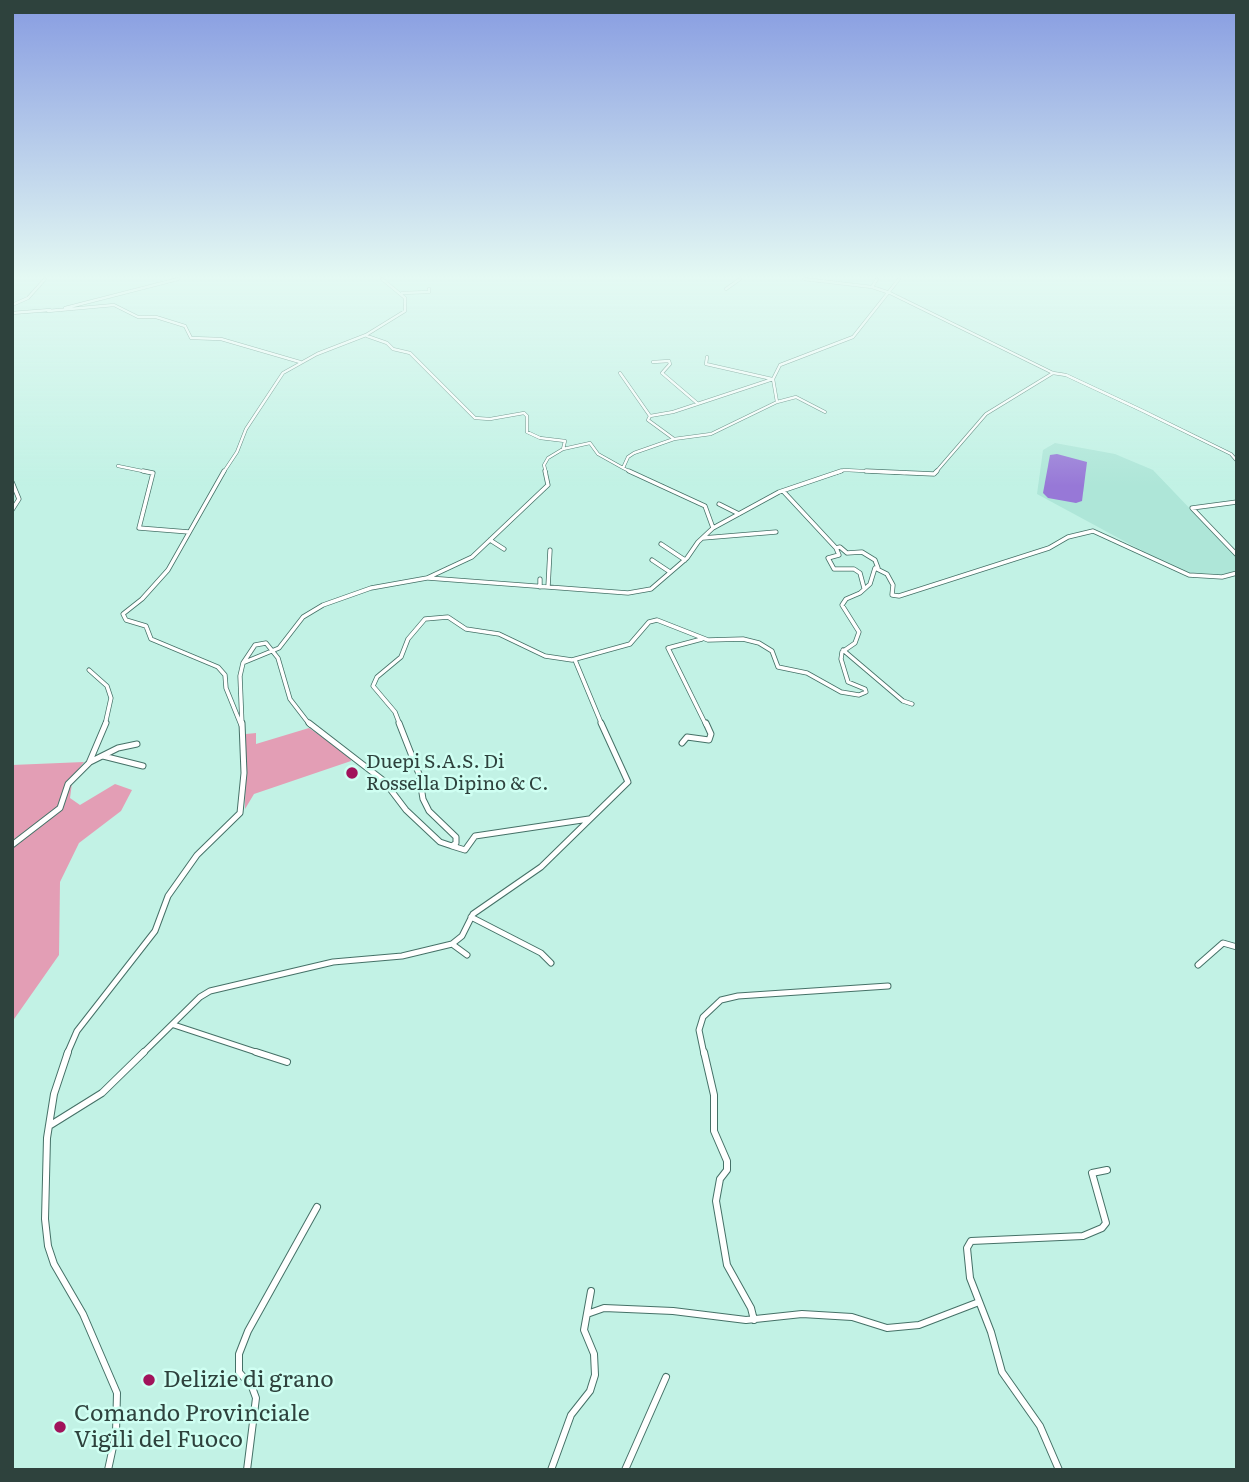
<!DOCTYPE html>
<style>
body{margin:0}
#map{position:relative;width:1249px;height:1482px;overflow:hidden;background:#c2f2e5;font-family:Literata,serif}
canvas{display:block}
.frame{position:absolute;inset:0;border:14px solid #2e423d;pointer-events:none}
</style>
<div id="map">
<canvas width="1249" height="1482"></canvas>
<div class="frame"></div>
</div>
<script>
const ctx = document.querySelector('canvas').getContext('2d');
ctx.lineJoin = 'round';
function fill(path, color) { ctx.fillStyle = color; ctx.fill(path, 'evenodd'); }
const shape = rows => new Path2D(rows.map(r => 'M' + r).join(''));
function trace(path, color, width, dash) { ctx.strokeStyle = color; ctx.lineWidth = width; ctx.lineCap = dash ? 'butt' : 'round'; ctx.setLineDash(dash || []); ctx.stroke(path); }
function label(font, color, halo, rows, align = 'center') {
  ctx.font = font + ' Literata,serif'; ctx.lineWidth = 5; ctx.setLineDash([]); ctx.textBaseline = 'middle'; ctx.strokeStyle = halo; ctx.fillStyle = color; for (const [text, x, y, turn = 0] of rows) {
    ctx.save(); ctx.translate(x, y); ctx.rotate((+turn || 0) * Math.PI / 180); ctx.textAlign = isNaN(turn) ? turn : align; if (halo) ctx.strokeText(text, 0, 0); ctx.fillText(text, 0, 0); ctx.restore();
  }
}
fill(shape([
 [1055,443,1115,454,1153,470,1237,558,1237,570,1223,575,1204,573,1196,576,1174,568,1037,494,1043,450]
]), '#aee6d8');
fill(shape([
 [309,728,350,756,351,761,254,794,245,809,246,734,256,733,256,744],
 [84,762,73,776,70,798,80,805,115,784,132,790,121,811,79,843,60,882,59,955,12,1022,12,765]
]), '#e39eb5');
fill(shape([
 [1057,454,1087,462,1082,501,1076,503,1048,498,1043,493,1050,455]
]), '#9778d7');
const minorFar3 = shape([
 [804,279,872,287,890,293,1053,373,1066,375,1141,410,1231,454,1237,461],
 [872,287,877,279],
 [726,289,740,279],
 [402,293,429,292,429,289],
 [12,305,28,298,45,279],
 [65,308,178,279],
 [48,311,114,305,138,317,156,317,185,326,191,338,221,339,300,362],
 [12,313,50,310],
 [367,336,387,343,393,349,410,353,475,418,490,419,524,413,527,416,527,432,540,438,565,441,563,449],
 [707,357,706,364,772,379],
 [653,362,669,361,670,364,662,373,697,403],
 [620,373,650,416],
 [777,402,796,397,825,412],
 [674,439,648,420,650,416,673,412,773,379],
 [118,466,152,473],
 [623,468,633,473],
 [223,473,237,452,246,429,283,373,317,354,366,335,405,311,405,298,382,279],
 [546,473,544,465,548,458,563,449,590,443,598,454,623,468,628,457,634,453,674,439,711,434,777,402,773,379,780,365,853,337,899,279],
 [836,473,844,470,905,473],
 [935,473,986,414,1053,373]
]);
const minorFar2 = shape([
 [143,471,153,473,139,528,189,532],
 [224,471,168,570,142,599,123,614,126,620,146,626,151,639,218,667,225,675,226,688,241,725],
 [629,471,705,506,713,528],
 [866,471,934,474,937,471],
 [12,482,19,499,12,510],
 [783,491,836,548],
 [1237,502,1192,508,1237,555],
 [719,504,739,514],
 [703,538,776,532],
 [490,540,504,549],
 [661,544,685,560],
 [652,560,670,572],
 [428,578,628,593,651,589,687,558,698,542,713,528,779,492,841,471],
 [540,579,540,587],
 [548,587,550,550],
 [864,588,860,573,854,569,834,569,828,558,839,555,836,548,840,547,847,553,862,552,875,560,878,568],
 [702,639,668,648,706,725],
 [843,650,903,701,912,704],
 [575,660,602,725],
 [245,662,279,648,303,617,323,605,371,588,427,578,472,557,548,485,545,471],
 [89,670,107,686,111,698,105,725],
 [242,725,240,676,243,663,255,645,266,643,278,658,290,699,310,725],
 [400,725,395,712,373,686,377,677,401,657,408,639,425,619,448,617,466,629,499,634,545,656,572,660,630,644,649,622,657,620,708,640,743,639,759,643,772,651,778,667,807,673,841,692,859,695,866,692,865,689,848,682,841,659,842,652,855,643,859,632,842,605,846,599,860,593,870,584,875,568,887,574,893,585,892,595,899,596,1049,548,1068,537,1093,531,1189,575,1222,577,1237,573]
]);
const minorFar1 = shape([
 [309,723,384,781,406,810,440,842,452,846,456,843,456,837,429,811,423,799,419,774,399,723],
 [682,743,687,737,709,740,711,734,706,723],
 [103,756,143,766],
 [90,762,118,748,137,744],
 [12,845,60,808,68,784,89,763,106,723],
 [452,846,465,850,475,836,589,819],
 [471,917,541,953,551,963],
 [452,944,467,955],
 [1198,965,1223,943,1237,947],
 [174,1025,262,1054],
 [67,1054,77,1031,155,931,168,896,197,855,240,813,244,773,242,723],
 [142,1054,200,997,210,991,333,962,402,956,452,944,462,936,473,914,541,867,628,782,601,723],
 [704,1054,699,1030,703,1017,721,1000,738,996,888,986]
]);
const minor = shape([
 [68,1052,54,1094,47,1138,45,1219,48,1246,54,1264,83,1314,117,1393,116,1433,108,1470],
 [256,1052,287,1062],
 [704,1052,714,1095,714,1131,727,1161,727,1170,720,1179,716,1201,727,1265,751,1308,754,1320],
 [49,1126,102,1093,144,1052],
 [587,1314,604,1308,673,1311,746,1320,802,1314,852,1317,887,1328,919,1325,979,1302],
 [247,1470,256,1398,252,1387,239,1372,239,1354,248,1331,317,1207],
 [551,1470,571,1415,590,1391,595,1375,594,1354,584,1330,591,1291],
 [625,1470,666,1377],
 [1059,1470,1040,1426,1002,1372,991,1332,970,1278,967,1248,971,1241,1083,1236,1102,1228,1106,1223,1092,1173,1107,1170]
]);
trace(minorFar3, '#457167', 3.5);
trace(minorFar2, '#457167', 5);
trace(minorFar1, '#457167', 7);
trace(minor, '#457167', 8);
trace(minorFar3, '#fff', 2.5);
trace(minorFar2, '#fff', 3.5);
trace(minorFar1, '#fff', 5);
trace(minor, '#fff', 6);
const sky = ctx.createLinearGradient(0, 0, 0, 486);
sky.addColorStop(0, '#879ce1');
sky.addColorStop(0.57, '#e4f9f3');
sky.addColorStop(1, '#e4f9f300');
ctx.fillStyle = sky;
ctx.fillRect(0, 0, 1249, 486);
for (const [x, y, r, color] of [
 [352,773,7,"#a1135b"],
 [149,1380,7,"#a1135b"],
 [60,1427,7,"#a1135b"]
]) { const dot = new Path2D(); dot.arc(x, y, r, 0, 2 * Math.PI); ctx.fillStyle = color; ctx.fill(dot); trace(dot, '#cffff2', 2.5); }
label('19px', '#2e423d', '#cffff2', [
 ["Duepi S.A.S. Di",366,762],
 ["Rossella Dipino & C.",366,784]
], 'left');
label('23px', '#2e423d', '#cffff2', [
 ["Delizie di grano",163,1380],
 ["Comando Provinciale",74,1414],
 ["Vigili del Fuoco",74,1440]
], 'left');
</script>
